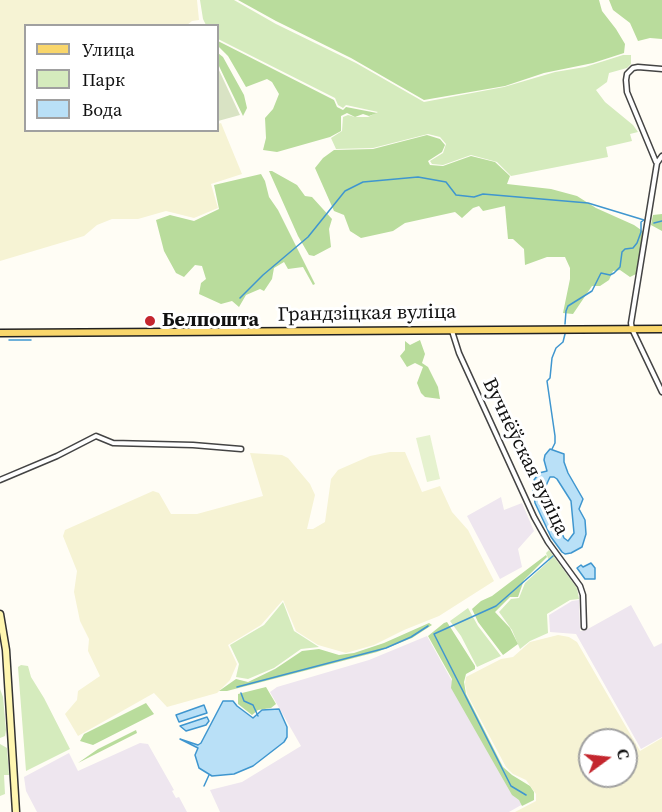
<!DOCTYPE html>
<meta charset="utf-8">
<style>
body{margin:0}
#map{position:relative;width:662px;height:812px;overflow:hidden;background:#fffdf5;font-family:"Source Serif 4",serif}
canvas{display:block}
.legend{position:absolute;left:24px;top:24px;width:195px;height:108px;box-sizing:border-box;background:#fff;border:2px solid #a0a0a0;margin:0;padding:8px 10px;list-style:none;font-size:18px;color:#111}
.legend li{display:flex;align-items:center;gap:12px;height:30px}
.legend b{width:30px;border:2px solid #a0a0a0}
.north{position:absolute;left:578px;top:728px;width:60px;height:60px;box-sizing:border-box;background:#fff;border:2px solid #a0a0a0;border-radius:50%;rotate:75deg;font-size:16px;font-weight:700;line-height:24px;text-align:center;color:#111}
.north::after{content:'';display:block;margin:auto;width:21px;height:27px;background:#c4262e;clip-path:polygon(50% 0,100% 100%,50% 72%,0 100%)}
</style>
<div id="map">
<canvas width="662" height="812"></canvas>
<ul class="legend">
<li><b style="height:8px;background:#f9d66b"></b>Улица</li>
<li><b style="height:16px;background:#d5ebbd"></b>Парк</li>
<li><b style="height:16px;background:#b9e0f7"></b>Вода</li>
</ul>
<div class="north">С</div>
</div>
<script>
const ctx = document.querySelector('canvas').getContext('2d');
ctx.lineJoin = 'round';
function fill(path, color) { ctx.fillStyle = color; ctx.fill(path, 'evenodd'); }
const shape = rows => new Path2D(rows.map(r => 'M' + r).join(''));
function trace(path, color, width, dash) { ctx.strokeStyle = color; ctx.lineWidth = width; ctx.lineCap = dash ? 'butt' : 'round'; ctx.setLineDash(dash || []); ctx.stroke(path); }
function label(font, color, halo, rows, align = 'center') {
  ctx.font = font + ' "Source Serif 4",serif'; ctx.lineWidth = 6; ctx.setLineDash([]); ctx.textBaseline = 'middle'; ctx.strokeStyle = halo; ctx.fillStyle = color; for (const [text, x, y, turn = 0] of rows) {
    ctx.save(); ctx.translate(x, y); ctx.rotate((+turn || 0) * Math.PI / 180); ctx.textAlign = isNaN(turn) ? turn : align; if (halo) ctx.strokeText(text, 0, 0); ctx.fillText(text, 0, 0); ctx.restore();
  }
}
fill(shape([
 [501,497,504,510,522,503,534,531,518,549,522,567,500,579,467,516],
 [579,600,580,631,586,630,631,605,654,647,662,643,662,737,641,749,576,634,550,632,549,615,572,601],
 [427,636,452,681,453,688,523,804,509,812,220,812,210,790,242,782,301,746,270,692,277,687,369,660],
 [140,743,148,744,174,790,172,791,176,798,179,797,187,812,37,812,26,791,24,777,69,753,78,771]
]), '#eee6ef');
fill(shape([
 [0,0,197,0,199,20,192,21,187,25,26,26,26,130,218,130,218,124,221,123,242,174,211,184,218,208,194,218,166,211,138,219,112,219,97,225,84,236,0,261],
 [390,452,405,452,422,492,440,486,452,512,468,530,494,581,439,616,404,630,374,645,346,653,318,645,296,631,283,600,261,625,228,645,237,664,230,680,217,693,167,707,154,693,78,736,65,714,77,700,78,691,100,676,88,651,89,639,80,621,74,592,77,571,63,536,65,530,153,491,159,493,171,514,197,514,263,496,250,453,282,455,288,458,310,484,315,495,307,529,313,529,325,522,331,479,338,470,370,456],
 [558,635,569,637,577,642,640,751,662,738,662,812,515,812,536,801,536,794,526,780,513,774,506,767,467,694,465,684,466,677,501,659,513,657,530,642],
 [590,740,626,740,626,776,590,776]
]), '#f6f3d4');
fill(shape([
 [200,0,234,0,276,24,356,63,424,102,504,87,555,72,585,67,623,55,631,55,631,64,627,68,609,73,607,82,596,90,605,102,633,125,638,132,630,134,632,141,606,147,608,157,511,176,497,162,471,155,443,165,432,164,430,161,443,153,446,144,440,137,428,134,373,148,336,149,331,138,342,131,343,117,348,115,355,117,368,117,378,112,346,105,343,108,338,105,335,98,218,39,218,26,206,25,203,19],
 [549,550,577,588,579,599,570,600,547,614,548,633,530,641,520,649,512,630,499,612,511,599,519,598,525,583,549,561,546,553],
 [283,602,294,631,319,647,301,649,274,668,248,679,236,677,239,664,230,645,264,625],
 [468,608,478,626,501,656,477,667,461,636,450,621],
 [21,665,28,666,31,677,44,698,70,749,26,771,18,667],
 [0,689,3,697,6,730,5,736,0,738],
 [0,744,7,748,9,775,4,775,5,794,0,796]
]), '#d5ebbd');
fill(shape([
 [238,0,599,0,602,11,616,29,625,44,624,53,593,63,544,73,505,86,424,100,351,58,276,21],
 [609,0,662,0,662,39,650,38,638,41,630,23,613,10],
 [218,41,334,100,337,107,343,110,346,107,377,113,369,116,363,114,355,117,347,113,341,116,341,131,330,137,277,152,263,150,266,138,265,118,273,109,279,94,272,82,267,79,246,87,228,56,218,46],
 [218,53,223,57,244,95,247,108,243,116,218,64],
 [427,135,440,139,445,145,442,152,428,161,430,165,443,166,471,156,495,162,510,176,507,184,551,189,577,196,596,208,634,225,644,232,636,274,630,277,620,270,613,271,609,280,600,286,592,286,573,314,563,313,570,279,570,268,565,257,547,257,525,265,524,249,513,239,508,239,505,206,483,211,479,206,473,208,462,218,455,212,405,223,393,231,361,238,350,231,344,215,334,211,315,168,323,158,334,150,373,149],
 [269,171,272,171,297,185,305,196,312,197,332,219,329,229,331,247,314,256,309,255,298,236],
 [261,174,265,181,269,197,278,210,315,284,313,285,303,267,288,269,284,262,274,268,272,279,264,291,260,289,246,295,239,307,232,301,221,304,199,294,201,283,206,279,202,266,195,265,184,277,176,273,164,251,156,220,170,215,194,221,219,209,214,185],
 [662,214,662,231,651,225,653,215],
 [420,340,425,354,422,363,428,367,438,387,440,399,425,397,421,393,417,383,423,367,415,363,407,367,400,356,405,350,405,341,410,345],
 [546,555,547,557,524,580,518,597,510,597,495,612,510,628,518,644,503,655,478,622,472,609,481,601,492,596],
 [447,622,475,666,475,669,466,674,464,682,466,694,503,767,512,775,530,786,534,792,534,800,522,806,519,800,512,795,451,688,452,679,428,636,444,623],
 [429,623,432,625,412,638,377,652,227,691,219,691,236,679,248,682,275,669,302,651,319,649,339,655,354,653,384,643],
 [266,687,276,704,271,708,258,710,252,715,238,704,238,694],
 [146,703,154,714,93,745,80,741,84,734],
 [136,730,137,733,78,763,98,749]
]), '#b9dc9c');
fill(shape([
 [218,68,240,115,218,121]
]), '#d9e3c4');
fill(shape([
 [430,435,440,479,427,482,416,438]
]), '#e6f2cf');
const water = shape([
 [550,449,564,454,564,462,568,473,583,499,579,509,585,520,586,534,582,547,571,553,565,554,562,552,551,537,535,503,533,490,534,480,539,473,547,471,544,460,545,455,550,449],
 [550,477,554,477,557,479,571,501,574,533,568,541,564,538,544,490,550,477],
 [591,563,595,568,595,579,585,579,577,568,581,565,583,567,591,563],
 [223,701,233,701,237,706,253,718,262,710,279,709,287,727,287,737,284,742,253,766,234,774,212,776,199,768,195,755,198,748,180,739,198,745,201,743,223,701],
 [204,705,207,713,179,722,176,715,204,705],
 [207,717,209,721,206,725,186,731,180,726,207,717]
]);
fill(water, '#b9e0f7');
trace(water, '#3f96cf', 1.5);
trace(shape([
 [654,223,662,221],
 [240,298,263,275,308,237,345,191,363,182,418,177,446,182,456,195,474,197,483,194,588,203,644,220,641,222,641,232,637,243,633,248,625,249,622,252,620,267,614,273,610,275,601,273,592,291,568,306,566,311,565,324],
 [9,340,31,340],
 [552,449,555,443,555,436,547,381,550,378,552,358,556,348,563,342,565,334],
 [237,687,386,648,411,637,428,626],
 [241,693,244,701,253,705,258,716],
 [204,786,209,775],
 [526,795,511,786,434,634,496,606,553,556]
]), '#3f96cf', 1.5);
const street = shape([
 [662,156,657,163,631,323,632,329,662,392],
 [656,162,627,92,626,80,627,74,633,68,638,67,662,69],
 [452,331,459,353,534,517,548,542,580,586,583,595,584,627],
 [0,480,57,456,96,436,113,443,193,445,241,449]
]);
const secondary = shape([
 [0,614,6,650,16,812]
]);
const primary = shape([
 [0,333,662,329]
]);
trace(street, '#444', 7);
trace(secondary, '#333', 9);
trace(primary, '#222', 9);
trace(street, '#fff', 4);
trace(secondary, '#fff6b0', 6);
trace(primary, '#f9d66b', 6);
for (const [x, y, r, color] of [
 [150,321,6,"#c4262e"]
]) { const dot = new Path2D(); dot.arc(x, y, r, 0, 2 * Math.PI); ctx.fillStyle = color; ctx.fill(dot); trace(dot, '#fff', 2); }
label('20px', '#111', '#fff', [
 ["Грандзіцкая вуліца",367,314,-1],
 ["Вучнёўская вуліца",525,457,64]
]);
label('bold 20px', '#111', '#fff', [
 ["Белпошта",162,321]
], 'left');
</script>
